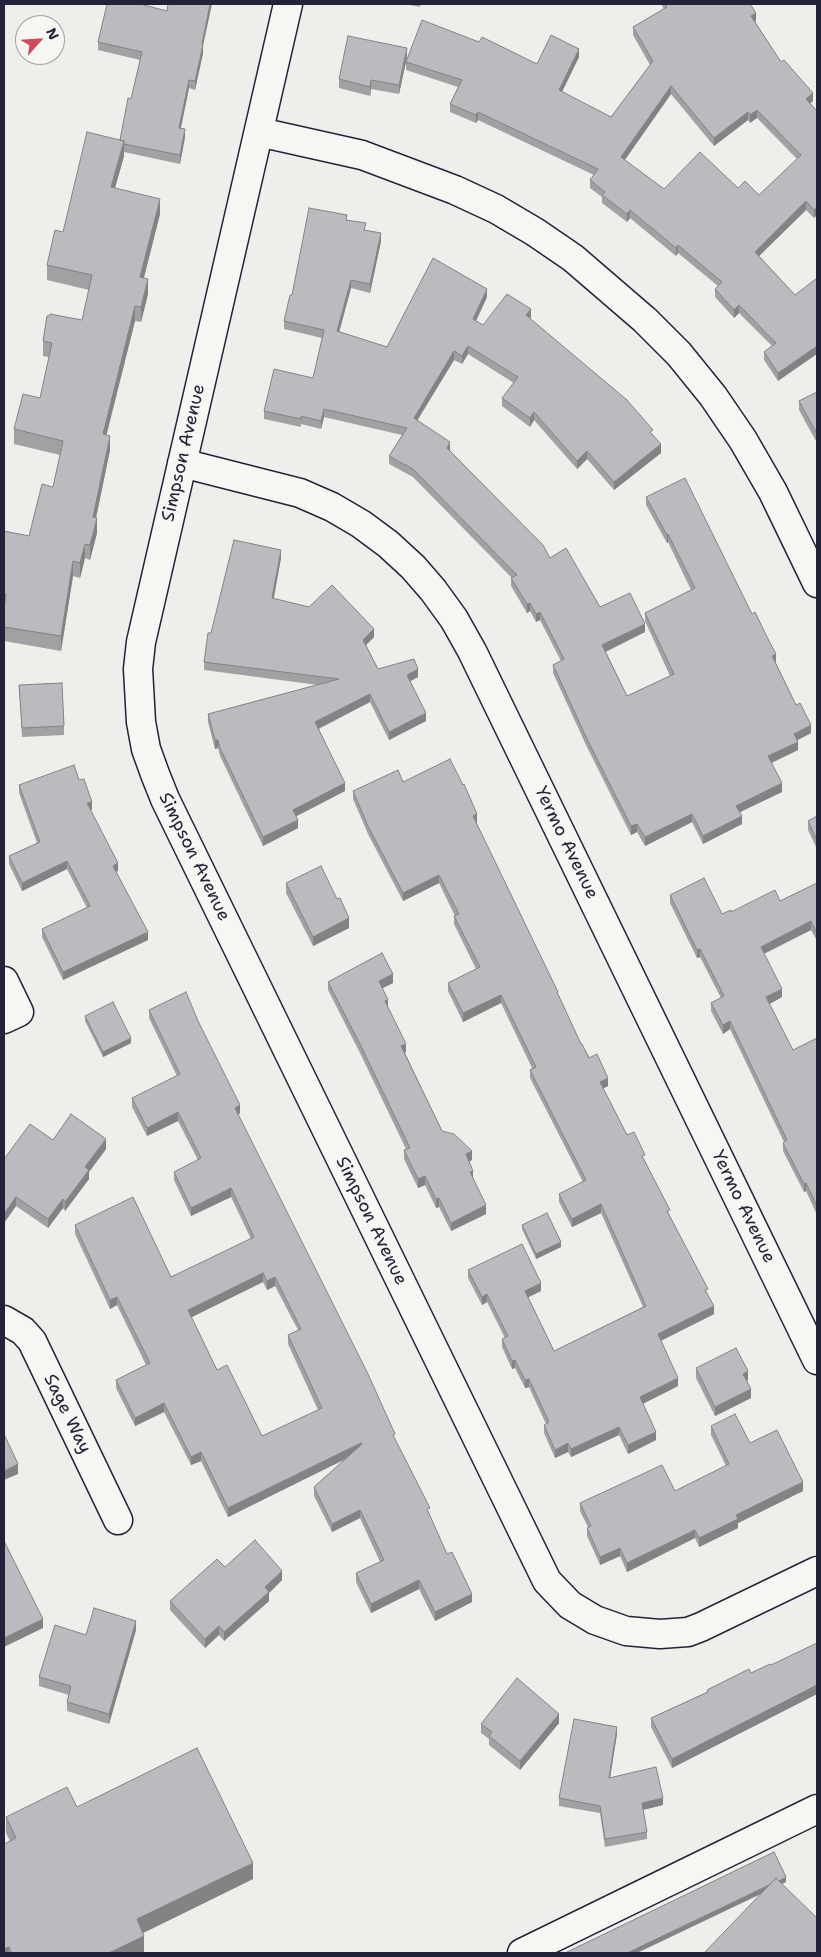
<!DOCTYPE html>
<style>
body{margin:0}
#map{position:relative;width:821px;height:1957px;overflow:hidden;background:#eeeeeb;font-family:"Shantell Sans",sans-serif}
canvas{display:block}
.frame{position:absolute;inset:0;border:5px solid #22223b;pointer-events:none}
.north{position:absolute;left:15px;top:15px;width:50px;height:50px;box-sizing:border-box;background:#f6f6f2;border:1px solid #a1a1a9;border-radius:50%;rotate:64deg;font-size:14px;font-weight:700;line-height:20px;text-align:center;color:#22223b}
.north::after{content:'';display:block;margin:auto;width:18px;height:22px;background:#d1495b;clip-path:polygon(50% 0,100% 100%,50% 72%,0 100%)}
</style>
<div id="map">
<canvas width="821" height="1957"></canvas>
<div class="frame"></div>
<div class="north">N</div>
</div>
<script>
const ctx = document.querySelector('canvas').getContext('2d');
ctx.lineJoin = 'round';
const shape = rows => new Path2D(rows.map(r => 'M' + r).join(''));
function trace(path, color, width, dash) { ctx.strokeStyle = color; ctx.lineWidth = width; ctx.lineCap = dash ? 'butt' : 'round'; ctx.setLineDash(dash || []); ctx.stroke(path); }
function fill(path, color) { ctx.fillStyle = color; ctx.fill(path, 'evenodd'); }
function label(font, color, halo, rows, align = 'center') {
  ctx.font = font + ' "Shantell Sans",sans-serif'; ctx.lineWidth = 5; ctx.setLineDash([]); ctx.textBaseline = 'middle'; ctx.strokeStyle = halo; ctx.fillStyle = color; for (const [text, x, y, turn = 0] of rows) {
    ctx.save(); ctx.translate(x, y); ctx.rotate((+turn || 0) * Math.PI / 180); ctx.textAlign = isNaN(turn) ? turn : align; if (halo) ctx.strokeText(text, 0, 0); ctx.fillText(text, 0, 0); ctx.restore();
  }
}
const minor = shape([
 [288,4,141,642,138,669,141,722,146,749,155,774,165,799,547,1581,570,1605,595,1620,626,1631,660,1634,688,1632,701,1627,817,1571],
 [259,132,362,155,455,190,496,209,535,232,573,258,645,320,679,354,713,396,743,440,773,492,817,583],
 [182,463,300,493,332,507,361,524,388,544,413,567,433,590,454,619,472,651,817,1360],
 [4,981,19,1012,4,1019],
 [4,1320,23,1331,32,1341,118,1520],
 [522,1953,817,1809]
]);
trace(minor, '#22223b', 31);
trace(minor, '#f6f6f2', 28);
fill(shape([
 [404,4,421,4,420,7],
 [661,4,750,4,756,21,755,22,781,62,813,101,810,103,817,111,814,218,806,210,759,256,795,295,778,381,764,360,764,352,772,346,739,313,734,318,715,297,715,289,718,286,678,253,676,256,630,218,627,222,602,203,602,197,590,188,590,180,594,175,478,120,476,123,450,112,450,104,458,87,406,70,406,62,479,42,537,64,579,57,562,92,611,117,650,65,633,35,633,27,664,9],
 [671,94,714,146,748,120,750,123,757,118,797,159,759,195,738,188,664,189,625,160],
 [98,42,203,46,203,53,195,90,189,88,181,128,185,137,180,164,124,152,124,156,115,188,160,214,144,278,148,294,141,322,135,321,106,435,110,450,96,518,97,533,90,560,85,558,80,578,73,576,61,651,4,641,4,531,29,536,53,487,60,455,14,444,14,429,40,398,49,357,43,356,43,341,82,320,89,290,47,280,47,265,63,232,120,140,131,99,140,60,98,50],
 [407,57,399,94,371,89,370,96,339,88,339,79],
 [347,220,366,230,381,241,370,293,351,288,339,332,387,347,487,297,476,321,483,325,531,317,530,318,653,435,661,453,614,490,587,459,577,469,534,420,530,427,502,406,502,398,514,383,468,354,462,364,454,360,417,420,450,451,550,558,600,607,645,632,606,652,627,696,670,676,645,621,645,613,691,590,668,542,667,543,646,505,646,497,776,663,796,705,811,733,797,740,798,750,772,763,782,792,740,812,742,824,703,844,692,822,645,846,637,832,631,835,586,745,553,673,553,665,561,661,540,620,536,622,530,611,527,613,511,586,511,578,512,578,413,477,389,464,389,456,402,435,324,417,321,429,301,424,301,427,264,419,264,411,313,378,322,338,284,329,284,321,292,295],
 [817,392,817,443,799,410,799,401],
 [281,558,274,598,374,637,366,645,378,669,418,677,410,681,426,721,389,740,370,702,319,729,345,791,296,816,298,828,263,846,220,756,218,748,215,749,208,722,208,714,318,685,204,670,204,662,211,633],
 [19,685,64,726,64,735,22,737],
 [79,780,92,810,90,810,118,871,116,872,148,940,63,980,42,937,42,929,87,908,67,869,22,891,9,864,9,856,37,843,19,793,19,785],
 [403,782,477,822,476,823,581,1044,608,1086,603,1088,627,1135,645,1161,670,1216,708,1295,714,1314,661,1341,678,1386,643,1404,656,1440,628,1454,619,1435,571,1457,568,1452,555,1458,544,1433,544,1425,546,1424,529,1387,525,1388,515,1368,512,1369,502,1347,502,1339,505,1338,487,1302,482,1305,468,1278,468,1270,541,1291,528,1297,554,1351,643,1307,601,1213,572,1227,559,1202,559,1194,583,1182,530,1078,530,1070,532,1068,501,1003,463,1022,448,991,448,983,476,969,454,924,454,916,455,916,439,883,403,901,368,834,353,799,353,791],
 [817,816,817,849,808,830,808,821],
 [286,883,349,928,313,946,286,893],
 [817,883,817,941,811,930,764,954,782,997,769,1004,793,1050,817,1038,817,1215,806,1191,804,1192,783,1151,783,1143,784,1142,730,1029,723,1034,711,1011,711,1003,721,998,700,957,697,958,670,903,670,895,722,914,780,901],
 [328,982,393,983,382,988,388,1008,406,1052,405,1053,442,1131,472,1160,469,1161,473,1179,486,1214,451,1231,439,1207,436,1208,425,1185,418,1188,404,1159,404,1150,406,1149,360,1053,328,990],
 [149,1010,198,1021,240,1113,238,1115,395,1440,447,1554,472,1602,435,1621,419,1589,371,1613,356,1582,356,1573,380,1562,360,1518,332,1532,314,1496,314,1487,346,1459,228,1517,201,1461,191,1465,164,1412,135,1426,116,1388,116,1380,146,1365,117,1305,110,1309,75,1234,75,1225,171,1277,251,1239,231,1197,191,1216,174,1180,174,1172,198,1160,178,1121,147,1136,132,1107,132,1098,177,1076,149,1018],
 [263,1282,267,1290,275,1286,298,1330,288,1335,288,1344,318,1410,262,1436,217,1370,191,1317],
 [85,1016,131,1043,103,1057,85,1021],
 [53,1140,106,1149,89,1172,89,1179,65,1211,63,1208,48,1228,16,1206,4,1223,4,1159],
 [522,1225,561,1247,536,1259,522,1229],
 [696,1368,748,1380,747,1381,751,1398,715,1416,696,1378],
 [711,1426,750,1443,803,1491,738,1523,738,1528,699,1547,695,1538,627,1572,620,1556,600,1565,587,1536,587,1528,588,1527,580,1511,580,1503,675,1491,726,1466,711,1435],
 [225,1567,282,1580,269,1593,269,1601,224,1641,219,1635,205,1648,170,1610,170,1601],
 [136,1630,109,1724,67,1711,67,1702,69,1695,39,1686,39,1677,86,1635],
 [817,1643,817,1694,672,1768,651,1727,651,1718,707,1692,707,1690,771,1665],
 [559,1723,520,1770,489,1745,489,1739,481,1733,481,1724],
 [617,1734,610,1777,663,1805,643,1810,647,1832,647,1839,605,1847,600,1813,559,1806,559,1798],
 [77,1807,253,1879,143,1933,144,1952,143,1953,4,1953,10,1841,6,1833,6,1817]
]), '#a1a1a4');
fill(shape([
 [210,4,212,4,203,46,203,53,195,90,195,81],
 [756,13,756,21,751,24,751,16],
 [407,48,407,57,399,94,399,85],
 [579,49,579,57,559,98,559,90],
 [189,80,189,88,179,136,179,128],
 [371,80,371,89,370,96,370,87],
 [671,86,671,94,621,165,621,157],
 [813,93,813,101,806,107,806,99],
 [757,110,757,118,750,123,750,115],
 [478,112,478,120,476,123,476,115],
 [748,112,748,120,714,146,714,138],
 [185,129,185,137,180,164,180,155],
 [124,141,124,156,111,202,111,187],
 [160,199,160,214,140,292,140,277],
 [806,201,806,210,755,260,755,252],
 [817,207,817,215,814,218,814,210],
 [630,210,630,218,627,222,627,214],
 [381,233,381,241,370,293,370,284],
 [678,245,678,253,676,256,676,248],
 [148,279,148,294,141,322,141,307],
 [351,280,351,288,337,340,337,331],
 [487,289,487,297,473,327,473,319],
 [739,305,739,313,734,318,734,310],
 [135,306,135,321,103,449,103,434],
 [531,309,531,317,526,323,526,315],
 [468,346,468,354,462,364,462,356],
 [817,346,817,354,778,381,778,373],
 [454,351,454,360,414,426,414,418],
 [324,409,324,417,321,429,321,421],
 [534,412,534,420,530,427,530,418],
 [110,436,110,450,93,532,93,517],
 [450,442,450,451,447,456,447,448],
 [661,444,661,453,614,490,614,482],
 [587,451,587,459,577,469,577,461],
 [97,518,97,533,90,560,90,545],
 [668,534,668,542,667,543,667,535],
 [85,544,85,558,80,578,80,563],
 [281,550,281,558,272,606,272,598],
 [73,561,73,576,61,651,61,636],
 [530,603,530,611,527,613,527,604],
 [540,612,540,620,536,622,536,614],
 [645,624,645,632,602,653,602,645],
 [374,629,374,637,363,648,363,640],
 [776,654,776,663,772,656],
 [418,669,418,677,407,683,407,675],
 [370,694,370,702,315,730,315,722],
 [426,713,426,721,389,740,389,732],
 [811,725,811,733,794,742,794,734],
 [215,740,218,740,218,748,215,749],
 [798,742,798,750,768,764,768,756],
 [345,783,345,791,293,818,293,810],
 [782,783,782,792,736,814,736,806],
 [92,802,92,810,87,811,87,803],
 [477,814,477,822,473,825,473,816],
 [692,814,692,822,645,846,645,837],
 [742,816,742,824,703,844,703,836],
 [298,820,298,828,263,846,263,837],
 [637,824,637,832,631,835,631,826],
 [67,861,67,869,22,891,22,883],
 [118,863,118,871,113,874,113,866],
 [439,875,439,883,403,901,403,893],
 [349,918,349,928,313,946,313,937],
 [811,921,811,930,761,955,761,947],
 [148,932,148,940,63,980,63,972],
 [700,949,700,957,697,958,697,950],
 [393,974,393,983,379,990,379,981],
 [782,989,782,997,766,1006,766,997],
 [501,995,501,1003,463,1022,463,1013],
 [388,1000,388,1008,385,1001],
 [730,1021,730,1029,723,1034,723,1025],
 [131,1038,131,1043,103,1057,103,1052],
 [406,1044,406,1052,401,1055,401,1046],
 [608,1078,608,1086,600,1090,600,1082],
 [240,1105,240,1113,235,1116,235,1108],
 [178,1112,178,1121,147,1136,147,1128],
 [106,1139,106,1149,89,1172,89,1179,65,1211,65,1202,85,1167],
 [472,1151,472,1160,466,1163,466,1154],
 [473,1171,473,1179,470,1172],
 [425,1176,425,1185,418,1188,418,1179],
 [806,1183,806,1191,804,1192,804,1184],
 [231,1188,231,1197,191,1216,191,1208],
 [16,1197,16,1206,4,1223,4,1214],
 [439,1198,439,1207,436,1208,436,1199],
 [63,1199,63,1208,48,1228,48,1219],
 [601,1204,601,1213,572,1227,572,1219],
 [486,1205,486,1214,451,1231,451,1223],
 [561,1242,561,1247,536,1259,536,1254],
 [263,1273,263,1282,188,1319,188,1310],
 [275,1277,275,1286,267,1290,267,1281],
 [541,1283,541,1291,525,1299,525,1291],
 [487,1294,487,1302,482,1305,482,1297],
 [117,1297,117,1305,110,1309,110,1300],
 [714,1306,714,1314,658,1342,658,1334],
 [515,1360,515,1368,512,1369,512,1361],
 [748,1371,748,1380,743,1383,743,1374],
 [678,1378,678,1386,640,1405,640,1397],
 [529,1379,529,1387,525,1388,525,1380],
 [751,1389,751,1398,715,1416,715,1407],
 [164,1403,164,1412,135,1426,135,1418],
 [619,1427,619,1435,571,1457,571,1449],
 [656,1432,656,1440,628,1454,628,1445],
 [361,1443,361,1451,228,1517,228,1508],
 [568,1443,568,1452,555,1458,555,1450],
 [201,1452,201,1461,191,1465,191,1457],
 [18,1464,18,1474,4,1480,4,1471],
 [803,1482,803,1491,738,1523,738,1528,699,1547,699,1538,736,1515],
 [360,1510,360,1518,332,1532,332,1524],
 [695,1530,695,1538,627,1572,627,1563],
 [620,1548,620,1556,600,1565,600,1557],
 [282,1571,282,1580,269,1593,269,1601,224,1641,224,1632,265,1587],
 [419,1580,419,1589,371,1613,371,1604],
 [472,1594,472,1602,435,1621,435,1612],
 [43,1619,43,1628,4,1647,4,1638],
 [136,1621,136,1630,109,1724,109,1714],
 [219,1626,219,1635,205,1648,205,1639],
 [817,1685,817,1694,672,1768,672,1759],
 [559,1714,559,1723,520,1770,520,1761],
 [617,1727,617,1734,609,1785,609,1778],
 [663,1798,663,1805,642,1810,642,1803],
 [253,1863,253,1879,137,1936,137,1919],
 [786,1877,786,1882,637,1953,627,1953],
 [144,1936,144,1952,143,1953,109,1953],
 [9,1947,9,1953,4,1953,4,1949]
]), '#838386');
const building = shape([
 [107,4,140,4,167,11,168,4,210,4,202,44,203,45,195,81,189,80,179,128,185,129,180,155,124,144,124,141,120,140,128,98,131,99,142,52,98,42,107,4],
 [665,4,750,4,756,13,751,16,781,62,784,60,813,93,806,99,817,111,817,207,814,210,806,201,755,252,795,295,817,278,817,346,778,373,764,352,776,343,739,305,734,310,715,289,722,282,678,245,676,248,630,210,627,214,602,195,605,192,590,180,598,169,478,112,476,115,450,104,462,80,406,62,422,20,479,42,482,37,537,64,551,35,579,49,559,90,611,117,653,61,633,27,667,7,665,4],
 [671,86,714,138,748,112,750,115,757,110,801,155,759,195,745,181,738,188,700,152,664,189,621,157,671,86],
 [348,36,407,48,399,85,371,80,370,87,339,79,348,36],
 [87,132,124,141,111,187,160,199,140,277,148,279,141,307,135,306,103,434,110,436,93,517,97,518,90,545,85,544,80,563,73,561,61,636,4,627,4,608,6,594,4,594,4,531,29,536,42,484,53,487,63,441,14,429,23,394,40,398,52,343,43,341,47,316,49,316,50,314,82,320,92,275,47,265,55,230,63,232,87,132],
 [309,208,347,215,346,220,366,223,364,230,381,233,370,284,351,280,337,331,387,347,433,258,487,289,473,319,483,325,507,294,531,309,526,315,627,400,653,430,650,432,661,444,614,482,587,451,577,461,534,412,530,418,502,398,518,377,468,346,462,356,454,351,414,418,450,442,447,448,543,545,550,558,566,548,600,607,630,593,645,624,602,645,627,696,674,674,645,613,695,588,668,534,667,535,646,497,685,478,752,614,755,612,768,639,776,654,772,656,796,705,800,703,811,725,794,734,798,742,768,756,782,783,736,806,742,816,703,836,692,814,645,837,637,824,631,826,586,737,553,665,564,659,540,612,536,614,530,603,527,604,511,578,517,575,413,469,389,456,407,428,324,409,321,421,301,416,301,419,264,411,274,369,313,378,324,330,284,321,290,295,292,295,309,208],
 [817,392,817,434,799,401,817,392],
 [234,540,281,550,272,598,309,607,332,585,374,629,363,640,378,669,414,659,418,669,407,675,426,713,389,732,370,694,315,722,345,783,293,810,298,820,263,837,220,748,218,740,215,740,208,714,339,679,204,662,208,633,211,633,234,540],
 [62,683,64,726,22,728,19,685,62,683],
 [450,759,463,785,464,784,477,814,473,816,558,992,557,992,581,1044,582,1044,589,1058,597,1054,608,1078,600,1082,627,1135,634,1132,645,1155,642,1156,670,1210,667,1211,708,1289,705,1290,714,1306,658,1334,678,1378,640,1397,656,1432,628,1445,619,1427,571,1449,568,1443,555,1450,544,1425,549,1422,529,1379,525,1380,515,1360,512,1361,502,1339,508,1336,487,1294,482,1297,468,1270,522,1244,541,1283,525,1291,554,1351,646,1306,601,1204,572,1219,559,1194,586,1180,530,1070,536,1067,501,995,463,1013,448,983,480,967,454,916,459,914,439,875,403,893,368,826,353,791,398,770,403,782,450,759],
 [74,765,79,780,84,779,92,802,87,803,118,863,113,866,148,932,63,972,42,929,90,906,67,861,22,883,9,856,40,842,19,785,74,765],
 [817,816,817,840,808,821,817,816],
 [321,866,337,899,340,898,349,918,313,937,286,883,321,866],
 [704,878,722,914,731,910,731,912,775,890,780,901,817,883,817,933,811,921,761,947,782,989,766,997,793,1050,817,1038,817,1206,806,1183,804,1184,783,1143,787,1140,730,1021,723,1025,711,1003,724,996,700,949,697,950,670,895,704,878],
 [382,953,393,974,379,981,388,1000,385,1001,406,1044,401,1046,442,1131,454,1134,472,1151,466,1154,473,1171,470,1172,486,1205,451,1223,439,1198,436,1199,425,1176,418,1179,404,1150,410,1148,360,1044,328,982,382,953],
 [186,992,198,1021,240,1105,235,1108,368,1374,395,1434,393,1435,430,1508,427,1509,447,1554,452,1552,472,1594,435,1612,419,1580,371,1604,356,1573,384,1560,360,1510,332,1524,314,1487,362,1444,361,1443,228,1508,201,1452,191,1457,164,1403,135,1418,116,1380,150,1363,117,1297,110,1300,75,1225,133,1197,171,1277,254,1237,231,1188,191,1208,174,1172,201,1158,178,1112,147,1128,132,1098,180,1074,149,1010,186,992],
 [263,1273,267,1281,275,1277,301,1329,288,1335,322,1408,262,1436,227,1365,217,1370,188,1310,263,1273],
 [113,1002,131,1038,103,1052,85,1016,113,1002],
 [71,1114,106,1139,85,1167,89,1170,65,1202,63,1199,48,1219,16,1197,4,1214,4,1159,30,1124,53,1140,71,1114],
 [547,1213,561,1242,536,1254,522,1225,547,1213],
 [736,1348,748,1371,743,1374,751,1389,715,1407,696,1368,736,1348],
 [735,1414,750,1443,777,1430,803,1482,736,1515,738,1519,699,1538,695,1530,627,1563,620,1548,600,1557,587,1528,591,1526,580,1503,662,1465,675,1491,729,1464,711,1426,735,1414],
 [4,1434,18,1464,4,1471,4,1434],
 [255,1540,282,1571,265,1587,269,1592,224,1632,219,1626,205,1639,170,1601,217,1559,225,1567,255,1540],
 [4,1541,43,1619,4,1638,4,1541],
 [94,1608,136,1621,109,1714,67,1702,71,1686,39,1677,55,1625,86,1635,94,1608],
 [817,1643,817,1685,672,1759,651,1718,708,1692,707,1690,749,1669,751,1673,770,1664,771,1665,817,1643],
 [517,1678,559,1714,520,1761,489,1736,492,1732,481,1724,517,1678],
 [574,1719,617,1727,609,1778,656,1767,663,1798,642,1803,647,1832,605,1839,600,1806,559,1798,574,1719],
 [197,1748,253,1863,137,1919,144,1936,109,1953,74,1953,74,1952,71,1953,12,1953,9,1947,4,1949,4,1844,16,1838,6,1817,67,1787,77,1807,197,1748],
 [774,1852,786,1877,779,1881,776,1878,769,1885,627,1953,565,1953,774,1852],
 [776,1878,817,1918,817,1953,704,1953,776,1878]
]);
fill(building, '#bbbbbf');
trace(building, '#838386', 1);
label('18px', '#22223b', '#f6f6f2', [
 ["Simpson Avenue",184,453,-77],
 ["Yermo Avenue",566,843,64],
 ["Simpson Avenue",194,857,64],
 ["Yermo Avenue",743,1207,64],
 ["Simpson Avenue",371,1221,64],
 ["Sage Way",67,1414,64]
]);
</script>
